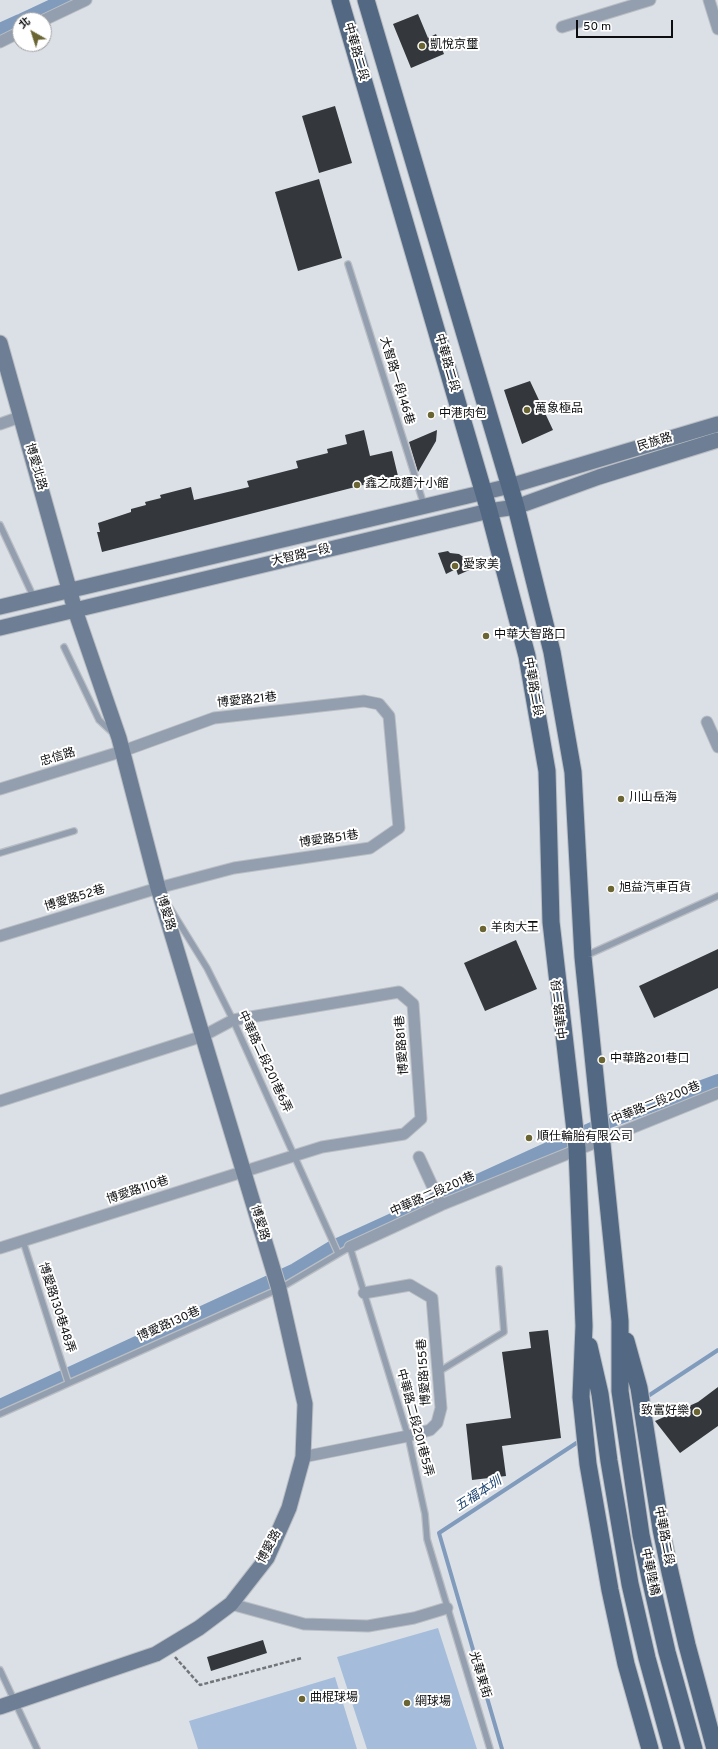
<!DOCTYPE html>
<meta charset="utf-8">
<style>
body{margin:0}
#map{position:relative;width:718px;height:1749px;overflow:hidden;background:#dbe0e6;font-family:Overpass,"Noto Sans TC",sans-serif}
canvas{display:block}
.north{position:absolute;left:12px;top:12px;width:40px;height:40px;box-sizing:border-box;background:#fff;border:1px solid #9e9e9f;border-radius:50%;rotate:321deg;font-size:11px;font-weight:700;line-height:16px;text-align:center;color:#0c0d0f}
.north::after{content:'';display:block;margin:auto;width:14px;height:18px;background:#6a6532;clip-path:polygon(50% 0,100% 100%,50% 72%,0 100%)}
.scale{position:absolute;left:576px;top:20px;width:97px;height:18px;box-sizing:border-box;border:2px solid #0c0d0f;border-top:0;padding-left:5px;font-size:12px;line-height:14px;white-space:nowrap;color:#0c0d0f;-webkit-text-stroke:3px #fff;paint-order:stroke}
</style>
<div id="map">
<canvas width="718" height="1749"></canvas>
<div class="north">北</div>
<div class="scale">50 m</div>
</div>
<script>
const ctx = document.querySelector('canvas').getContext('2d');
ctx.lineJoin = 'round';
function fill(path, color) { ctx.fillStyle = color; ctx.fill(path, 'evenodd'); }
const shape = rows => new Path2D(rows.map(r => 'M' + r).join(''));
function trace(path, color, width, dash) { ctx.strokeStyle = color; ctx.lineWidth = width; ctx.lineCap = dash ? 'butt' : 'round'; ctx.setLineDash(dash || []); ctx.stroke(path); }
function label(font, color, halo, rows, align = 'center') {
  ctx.font = font + ' Overpass,"Noto Sans TC",sans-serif'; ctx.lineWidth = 4; ctx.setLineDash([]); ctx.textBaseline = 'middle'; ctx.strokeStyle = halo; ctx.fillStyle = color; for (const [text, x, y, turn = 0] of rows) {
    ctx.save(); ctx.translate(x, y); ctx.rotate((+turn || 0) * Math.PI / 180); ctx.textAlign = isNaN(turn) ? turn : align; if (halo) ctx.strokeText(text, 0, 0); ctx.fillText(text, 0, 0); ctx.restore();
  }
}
fill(shape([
 [438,1628,477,1749,367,1749,337,1657],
 [335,1677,357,1749,198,1749,189,1721]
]), '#a5bdda');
trace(shape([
 [645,1398,718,1350],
 [502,1749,439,1533,581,1440]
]), '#809bbc', 4);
trace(shape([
 [22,20,65,0],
 [0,30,20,21],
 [0,1406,295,1270,333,1247,607,1122,718,1081]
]), '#809bbc', 14);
fill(shape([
 [418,14,428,38,436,34,444,54,411,68,393,24],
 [335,106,352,163,319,173,302,116],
 [319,179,342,258,298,271,275,192],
 [530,381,553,430,522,444,504,390],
 [364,430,370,456,392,451,398,476,102,552,97,532,100,532,98,523,131,512,131,509,146,505,145,502,161,498,160,495,191,487,194,500,249,487,247,481,298,468,296,461,328,453,327,449,347,444,345,435],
 [437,430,436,441,418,472,409,442],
 [448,551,450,553,459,554,469,561,474,568,458,575,456,569,446,574,438,553],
 [516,940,537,989,485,1011,464,963],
 [718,949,718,988,654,1018,639,986],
 [548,1330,561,1438,502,1446,506,1476,472,1480,466,1424,511,1418,502,1352,531,1348,529,1332],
 [718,1387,718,1426,680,1453,655,1421,698,1402],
 [263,1640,267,1653,211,1671,207,1657]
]), '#34383d');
const lane = shape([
 [348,264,424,505],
 [0,525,34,598],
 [64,647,99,720,114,734],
 [0,853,74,831],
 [170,908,207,968,233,1020,338,1253],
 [585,956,718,896],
 [23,1241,68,1382],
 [438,1372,504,1332,499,1269],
 [0,1414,279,1289,350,1247,408,1436,425,1514,427,1539,490,1749],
 [0,1670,37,1749]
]);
const street = shape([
 [709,0,718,29],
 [44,20,86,0],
 [562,27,650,0],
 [0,42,20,32],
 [0,424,20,417],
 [707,722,718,747],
 [0,789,123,751,214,718,364,701,379,704,389,716,399,828,370,848,234,868,158,888,0,936],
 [0,1101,203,1036,233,1020,399,992,413,1004,421,1119,404,1134,322,1147,0,1248],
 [419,1157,441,1205],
 [350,1247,441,1205,718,1093],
 [303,1457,408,1436,430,1430,437,1423,441,1408,432,1298,410,1285,364,1293],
 [231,1604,304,1624,368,1626,414,1618,447,1608]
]);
const secondary = shape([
 [0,343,75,610,119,738,158,888,279,1289,305,1404,303,1457,289,1508,267,1558,231,1604,199,1628,156,1654,0,1707],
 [0,607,510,486,718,424],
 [0,628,489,511,516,507,599,477,718,440]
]);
const primary = shape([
 [340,0,489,511,527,656,547,771,551,922,577,1148,584,1326,581,1397,588,1464,610,1590,626,1664,650,1749],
 [366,0,516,507,552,652,573,772,583,957,620,1321,620,1391,641,1535,650,1578,667,1652,694,1749],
 [626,1341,639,1388,661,1529,670,1572,687,1645,715,1749],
 [589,1346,600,1394,609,1461,630,1584,647,1658,672,1749]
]);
trace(lane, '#babec4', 8);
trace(street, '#babec4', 13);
trace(secondary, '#babec4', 17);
trace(primary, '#babec4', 19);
trace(shape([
 [175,1657,200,1685,302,1658]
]), '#717478', 2.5, [4, 2]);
trace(lane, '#939fae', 5.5);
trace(street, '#939fae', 11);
trace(secondary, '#6e7f95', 15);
trace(primary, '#536983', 17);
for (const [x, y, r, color] of [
 [422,46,4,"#6a6532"],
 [527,410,4,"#6a6532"],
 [431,415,4,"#6a6532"],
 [357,485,4,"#6a6532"],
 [455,566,4,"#6a6532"],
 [486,636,4,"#6a6532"],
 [621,799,4,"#6a6532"],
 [611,889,4,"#6a6532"],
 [483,929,4,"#6a6532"],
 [602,1060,4,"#6a6532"],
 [529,1138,4,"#6a6532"],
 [697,1412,4,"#6a6532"],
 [302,1699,4,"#6a6532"],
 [407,1703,4,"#6a6532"]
]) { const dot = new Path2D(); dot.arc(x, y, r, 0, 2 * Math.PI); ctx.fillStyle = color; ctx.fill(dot); trace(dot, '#fff', 1.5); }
label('12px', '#0c0d0f', '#fff', [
 ["凱悅京璽",430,46],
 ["萬象極品",535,410],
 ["中港肉包",439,415],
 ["鑫之成麵汁小館",365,485],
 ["愛家美",463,566],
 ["中華大智路口",494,636],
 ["川山岳海",629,799],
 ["旭益汽車百貨",619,889],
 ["羊肉大王",491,929],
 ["中華路201巷口",610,1060],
 ["順仕輪胎有限公司",537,1138],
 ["致富好樂",689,1412,"right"],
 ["曲棍球場",310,1699],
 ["網球場",415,1703]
], 'left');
label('12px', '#0c0d0f', '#fff', [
 ["中華路二段",355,52,74],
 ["中華路二段",446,363,74],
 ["大智路一段146巷",396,381,73],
 ["民族路",655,443,-17],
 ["博愛北路",35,467,74],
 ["大智路一段",301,556,-13],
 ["中華路二段",532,687,80],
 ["博愛路21巷",247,701,-6],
 ["忠信路",58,758,-17],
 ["博愛路51巷",329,840,-8],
 ["博愛路52巷",75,899,-17],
 ["博愛路",165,913,73],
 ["中華路二段",561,1009,-97],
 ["博愛路81巷",403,1045,-94],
 ["中華路二段201巷6弄",264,1062,65],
 ["中華路二段200巷",656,1104,-22],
 ["博愛路110巷",138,1191,-18],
 ["中華路二段201巷",433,1195,-24],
 ["博愛路",259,1223,73],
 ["博愛路130巷48弄",56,1308,72],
 ["博愛路130巷",169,1325,-24],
 ["博愛路155巷",425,1372,-94],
 ["中華路二段201巷5弄",414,1423,75],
 ["中華路二段",663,1536,79],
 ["博愛路",270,1547,-62],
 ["中華陸橋",649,1572,78],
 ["光華東街",479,1675,73]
]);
label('italic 13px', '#1e4471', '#fff', [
 ["五福本圳",479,1495,-33]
]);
</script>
